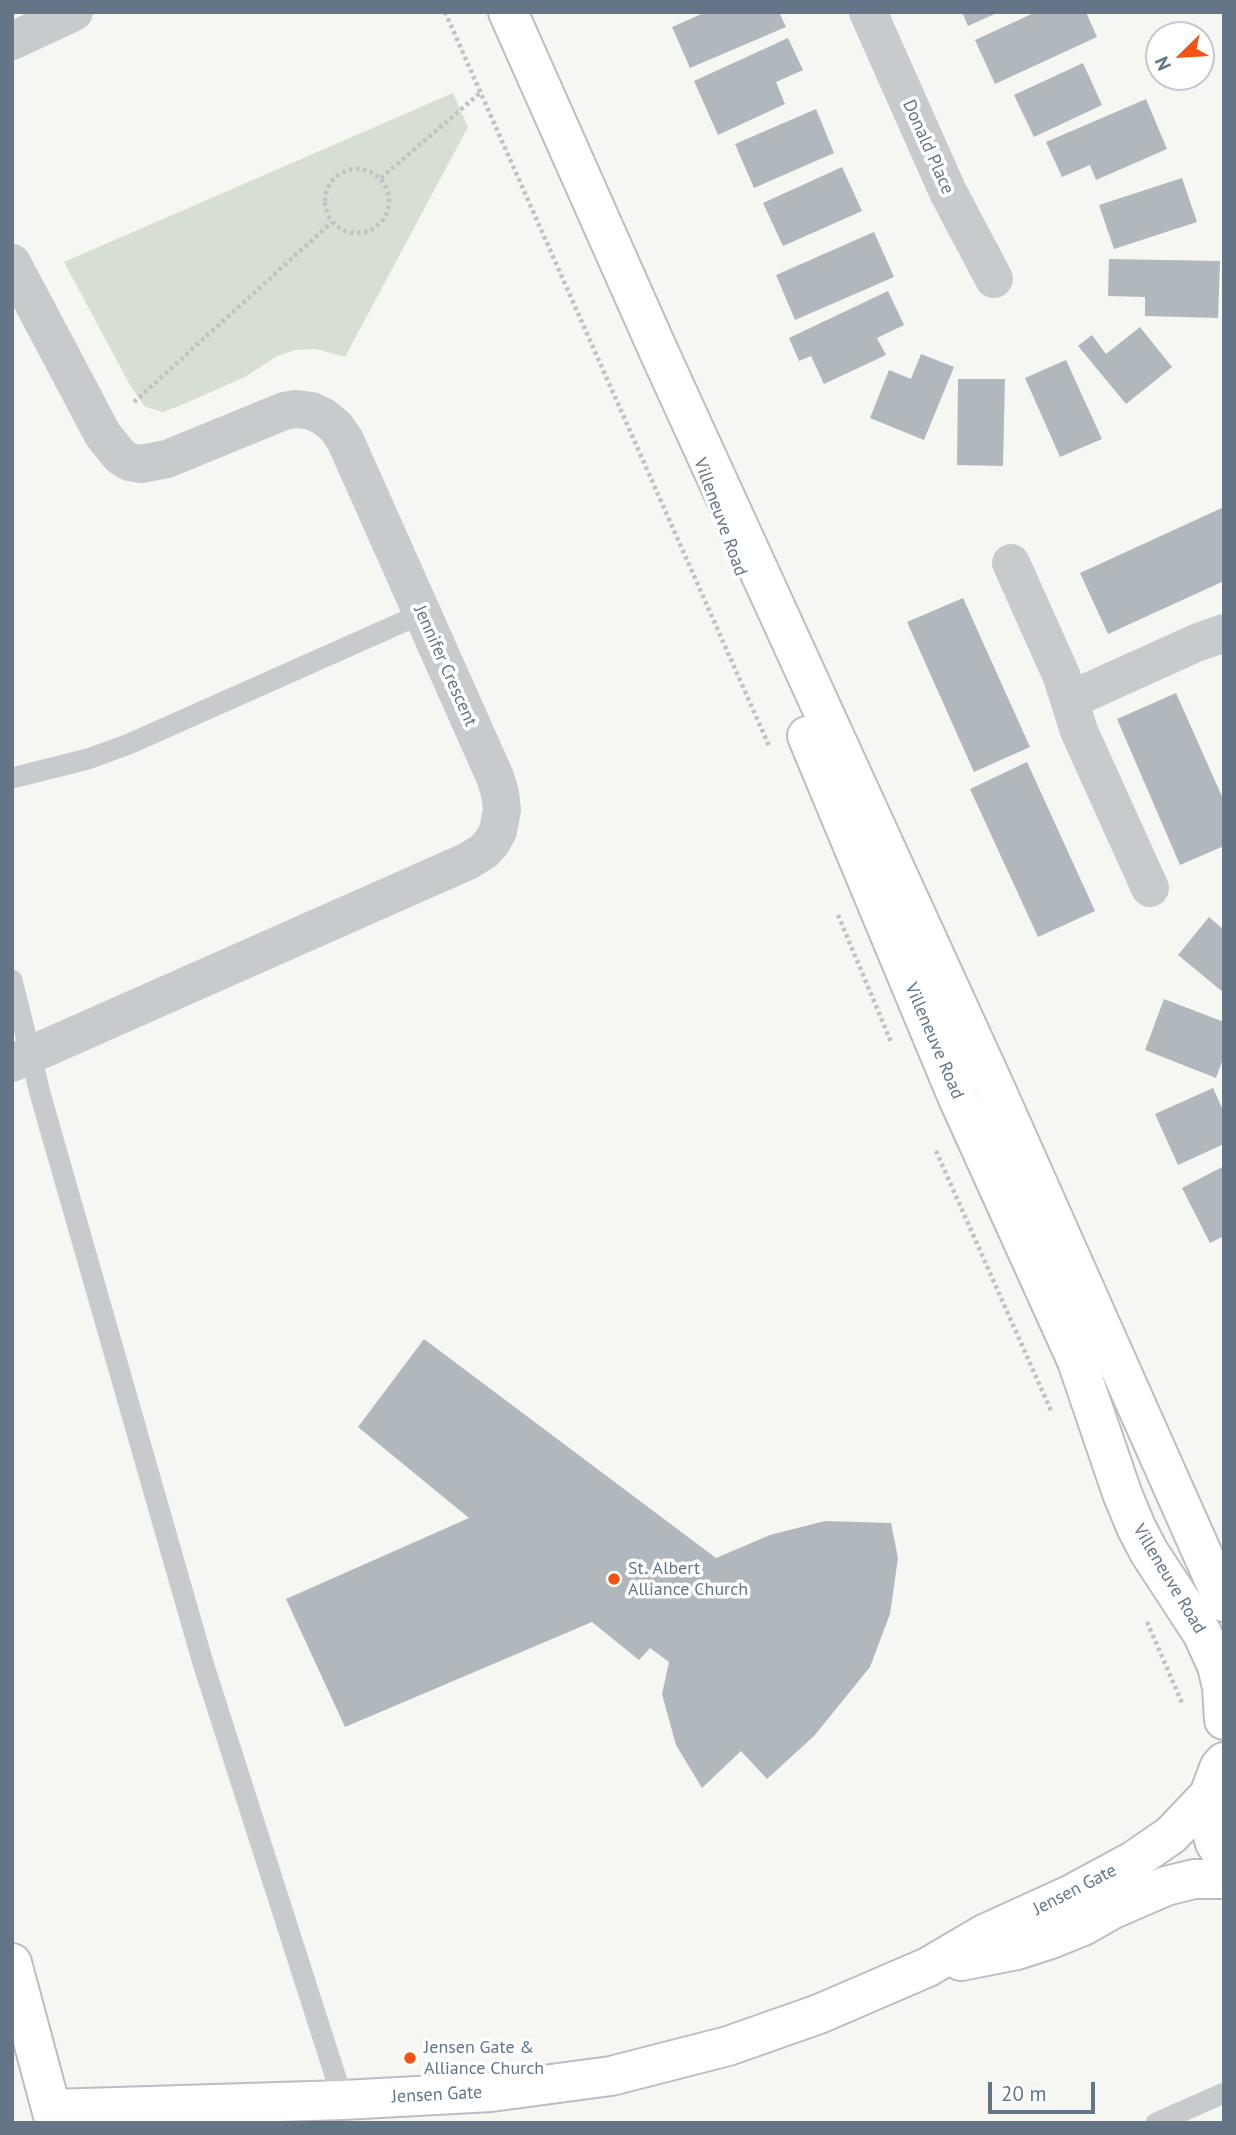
<!DOCTYPE html>
<style>
body{margin:0}
#map{position:relative;width:1236px;height:2135px;overflow:hidden;background:#f6f7f2;font-family:"PT Sans",sans-serif}
canvas{display:block}
.frame{position:absolute;inset:0;border:14px solid #637586;pointer-events:none}
.north{position:absolute;left:1145px;top:21px;width:70px;height:70px;box-sizing:border-box;background:#fff;border:2px solid #c1c8cf;border-radius:50%;rotate:246deg;font-size:19px;font-weight:700;line-height:28px;text-align:center;color:#637586}
.north::after{content:'';display:block;margin:auto;width:24px;height:32px;background:#f35416;clip-path:polygon(50% 0,100% 100%,50% 72%,0 100%)}
.scale{position:absolute;left:988px;top:2082px;width:107px;height:32px;box-sizing:border-box;border:4px solid #637586;border-top:0;padding-left:9px;font-size:21px;line-height:24px;white-space:nowrap;color:#637586;-webkit-text-stroke:5px #fff;paint-order:stroke}
</style>
<div id="map">
<canvas width="1236" height="2135"></canvas>
<div class="frame"></div>
<div class="north">N</div>
<div class="scale">20 m</div>
</div>
<script>
const ctx = document.querySelector('canvas').getContext('2d');
ctx.lineJoin = 'round';
function fill(path, color) { ctx.fillStyle = color; ctx.fill(path, 'evenodd'); }
const shape = rows => new Path2D(rows.map(r => 'M' + r).join(''));
function trace(path, color, width, dash) { ctx.strokeStyle = color; ctx.lineWidth = width; ctx.lineCap = dash ? 'butt' : 'round'; ctx.setLineDash(dash || []); ctx.stroke(path); }
function label(font, color, halo, rows, align = 'center') {
  ctx.font = font + ' "PT Sans",sans-serif'; ctx.lineWidth = 7; ctx.setLineDash([]); ctx.textBaseline = 'middle'; ctx.strokeStyle = halo; ctx.fillStyle = color; for (const [text, x, y, turn = 0] of rows) {
    ctx.save(); ctx.translate(x, y); ctx.rotate((+turn || 0) * Math.PI / 180); ctx.textAlign = isNaN(turn) ? turn : align; if (halo) ctx.strokeText(text, 0, 0); ctx.fillText(text, 0, 0); ctx.restore();
  }
}
fill(shape([
 [453,93,468,127,345,357,316,349,295,350,277,356,245,377,179,406,163,412,145,407,131,387,64,262]
]), '#d7dfd3');
fill(shape([
 [706,12,779,12,786,27,690,68,672,27],
 [962,12,999,12,968,26],
 [1036,12,1086,12,1097,37,995,84,975,40],
 [788,38,803,70,776,82,785,104,718,135,694,81],
 [1083,63,1102,105,1034,137,1014,95],
 [1146,99,1167,149,1096,180,1090,165,1062,177,1046,142],
 [816,109,834,153,754,188,735,144],
 [842,167,862,211,783,246,763,203],
 [1182,178,1197,222,1114,249,1099,205],
 [874,232,894,277,795,320,776,275],
 [1109,259,1220,261,1218,318,1145,316,1145,297,1108,296],
 [888,291,904,325,877,338,886,355,824,384,811,356,799,361,789,338],
 [1140,327,1172,367,1126,404,1078,346,1092,335,1106,354],
 [921,354,954,367,924,440,870,418,889,370,911,379],
 [1066,360,1102,439,1060,457,1025,378],
 [958,379,1005,379,1003,466,957,465],
 [1224,507,1224,581,1108,634,1080,573],
 [963,598,1030,747,974,772,907,622],
 [1176,693,1224,801,1224,846,1180,865,1117,719],
 [1027,762,1095,911,1038,937,970,789],
 [1209,917,1224,930,1224,993,1178,955],
 [1164,999,1224,1022,1224,1056,1216,1078,1145,1050],
 [1213,1088,1224,1112,1224,1144,1178,1165,1155,1114],
 [1224,1166,1224,1236,1210,1243,1182,1188],
 [424,1339,716,1558,770,1535,825,1521,891,1523,898,1558,890,1614,870,1667,814,1736,767,1779,741,1751,702,1788,676,1745,662,1694,669,1662,650,1648,639,1660,592,1622,345,1727,286,1599,469,1518,358,1427]
]), '#b0b8bd');
const secondary = shape([
 [508,12,659,352,993,1083,1224,1602],
 [807,736,957,1096,1077,1361,1122,1493,1136,1527,1149,1552,1202,1633,1217,1666,1222,1687,1224,1720],
 [1224,1762,1219,1768,1209,1795,1208,1819,1215,1843,1224,1857],
 [961,1961,1017,1950,1048,1940,1083,1926,1113,1909,1166,1886,1194,1879,1224,1879],
 [12,1963,55,2123],
 [52,2109,343,2100,491,2092,611,2076,728,2046,819,2014,928,1967,984,1934,1072,1894,1133,1861,1171,1835,1209,1795]
]);
trace(secondary, '#babec3', 42);
trace(shape([
 [445,12,770,748],
 '325 201a32 32 0 1 1 64 0a32 32 0 1 1-64 0Z',
 [381,178,480,93],
 [134,402,332,222],
 [838,915,891,1042],
 [936,1151,1052,1413],
 [1147,1622,1183,1705]
]), '#c1c2c4', 4.5, [3.5, 3.5]);
trace(shape([
 [12,778,88,759,129,744,421,614],
 [12,980,41,1097,203,1663,343,2100],
 [1156,2123,1224,2093]
]), '#c8cbce', 21);
trace(shape([
 [868,12,948,192,994,279],
 [12,41,74,12],
 [12,263,103,435,120,456,129,462,141,464,167,459,284,411,296,409,312,411,324,417,336,427,345,440,495,777,500,793,502,810,498,831,492,842,484,851,468,861,12,1063],
 [1011,563,1062,677,1079,731,1150,888],
 [1070,700,1196,643,1224,633]
]), '#c8cbce', 38);
trace(secondary, '#fff', 38);
for (const [x, y, r, color] of [
 [614,1579,7,"#f35416"],
 [410,2058,7,"#f35416"]
]) { const dot = new Path2D(); dot.arc(x, y, r, 0, 2 * Math.PI); ctx.fillStyle = color; ctx.fill(dot); trace(dot, '#fff', 2.5); }
label('18px', '#637586', '#fff', [
 ["Donald Place",928,147,66],
 ["Villeneuve Road",720,517,70],
 ["Jennifer Crescent",445,666,66],
 ["Villeneuve Road",934,1041,67],
 ["Villeneuve Road",1169,1579,59],
 ["Jensen Gate",1075,1890,-27],
 ["Jensen Gate",437,2095,-3]
]);
label('18px', '#637586', '#fff', [
 ["St. Albert",628,1569],
 ["Alliance Church",628,1590],
 ["Jensen Gate &",424,2048],
 ["Alliance Church",424,2069]
], 'left');
</script>
